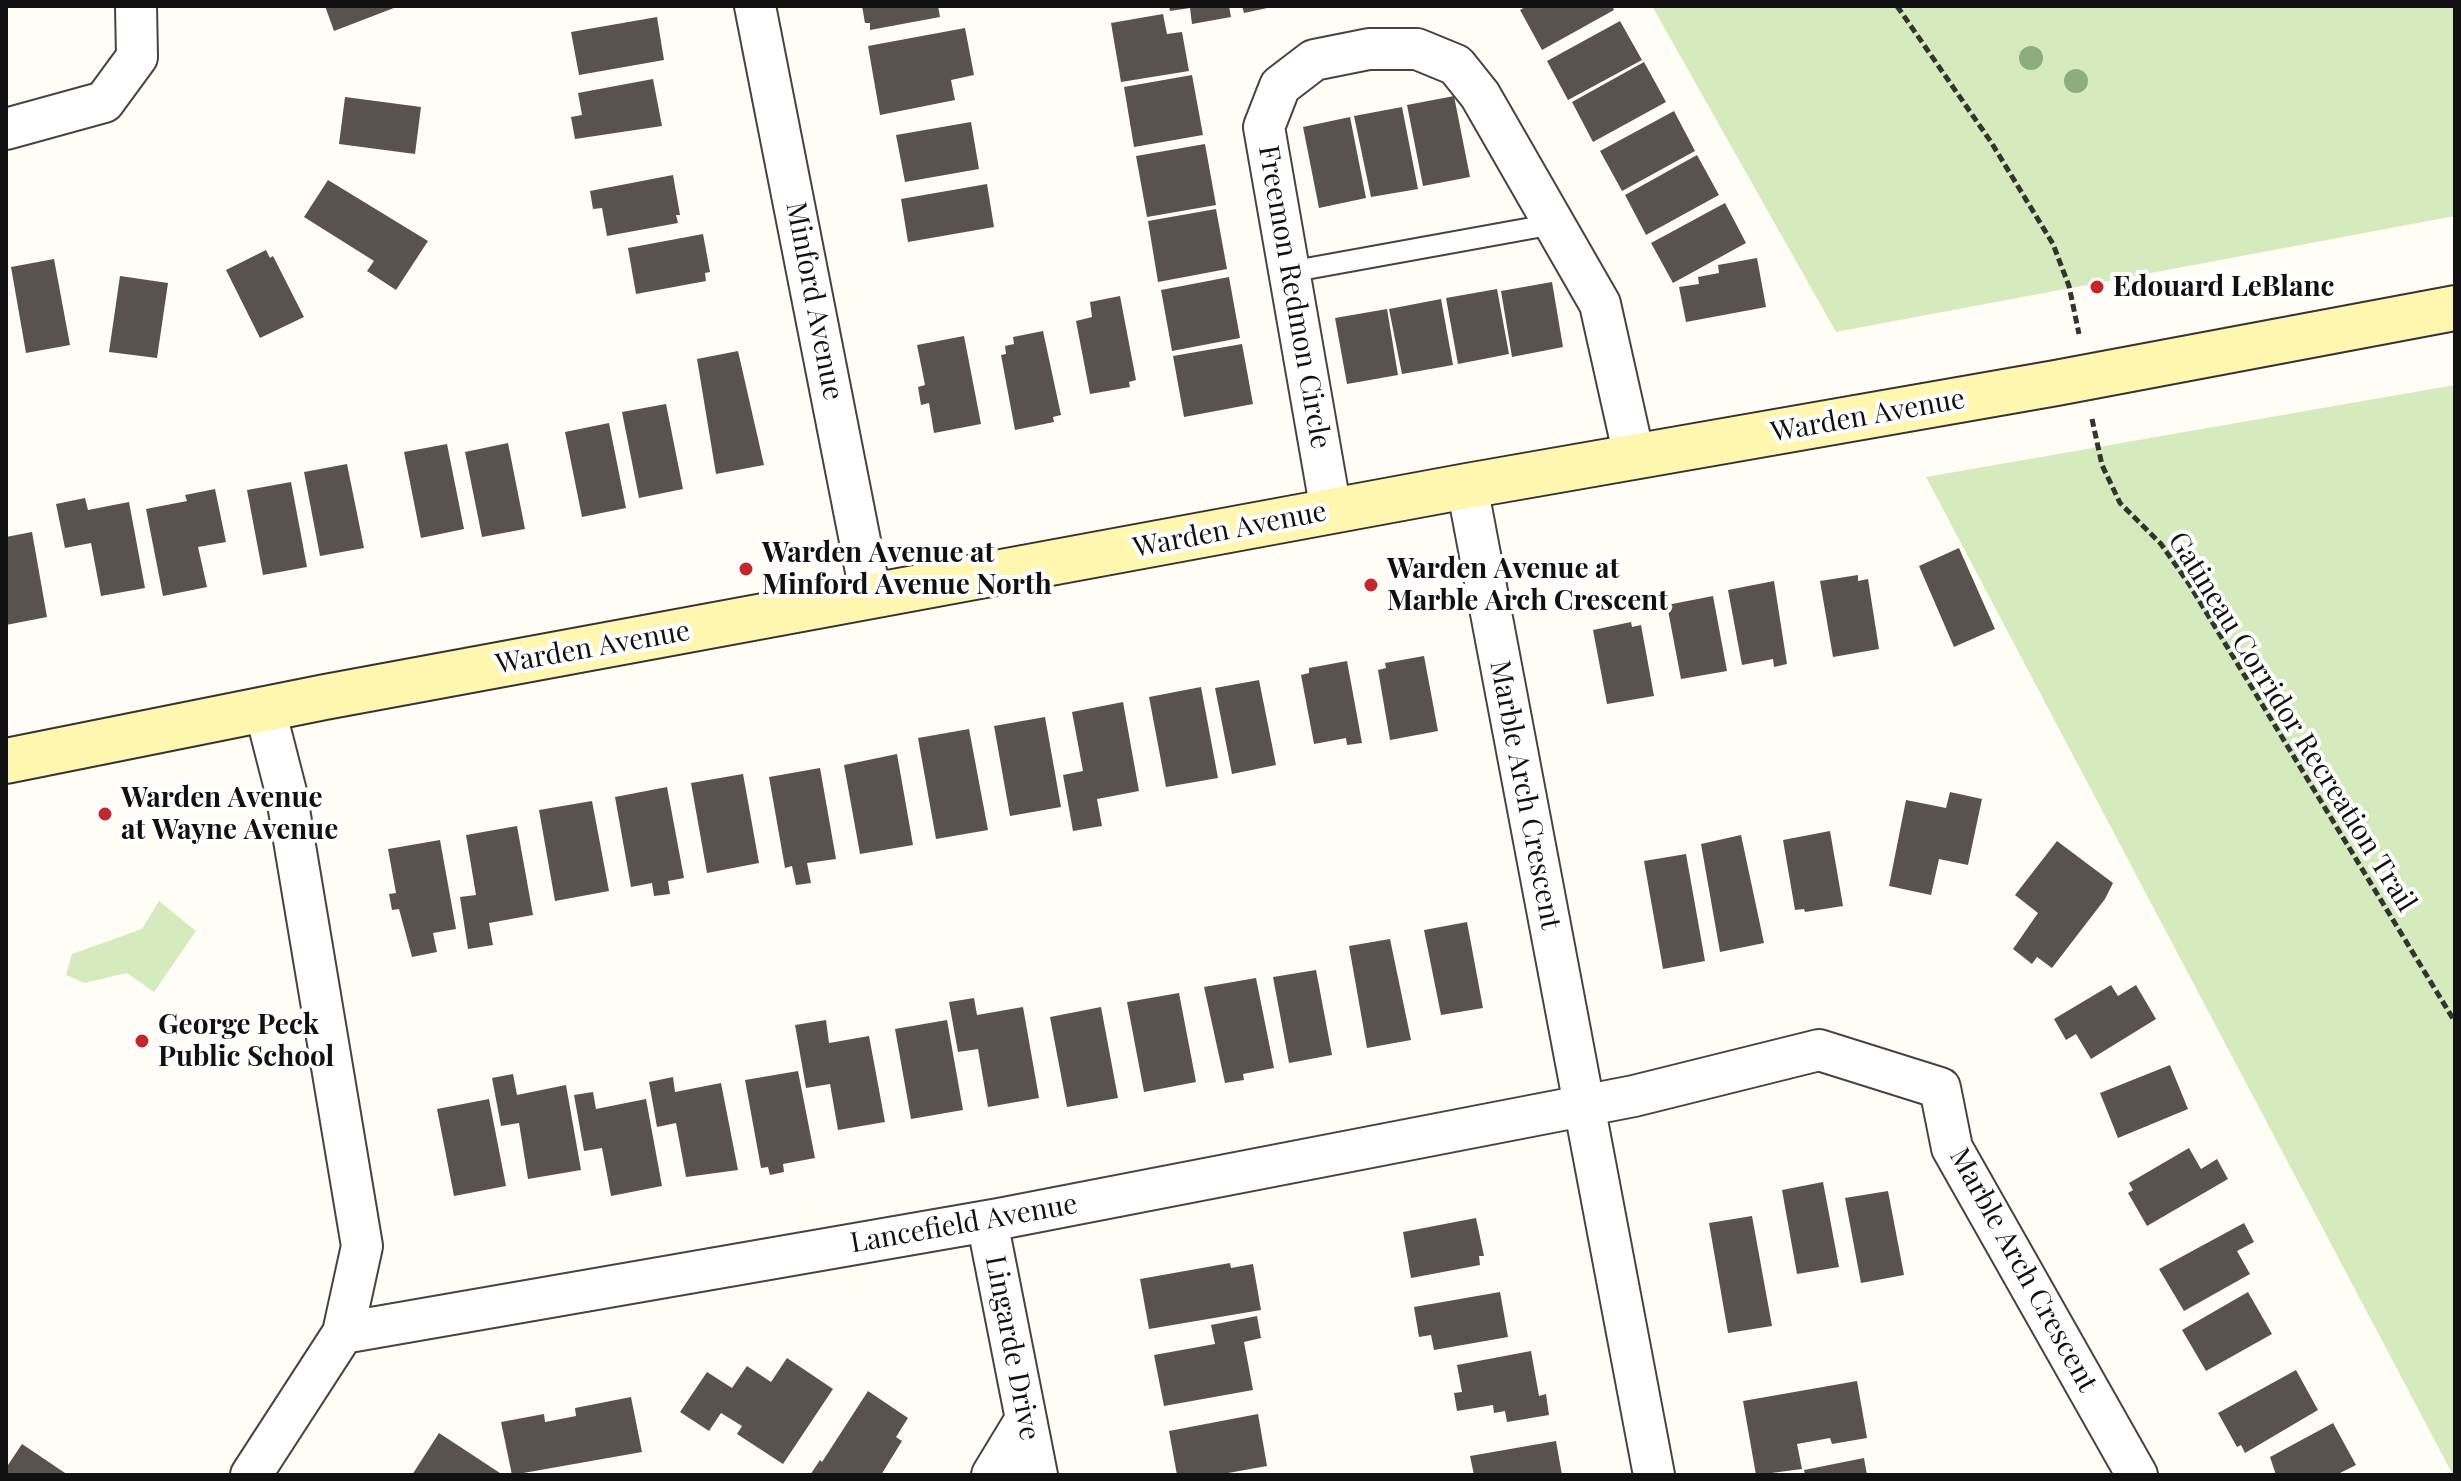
<!DOCTYPE html>
<style>
body{margin:0}
#map{position:relative;width:2461px;height:1481px;overflow:hidden;background:#fffdf5;font-family:"Playfair Display",serif}
canvas{display:block}
.frame{position:absolute;inset:0;border:8px solid #111;pointer-events:none}
</style>
<div id="map">
<canvas width="2461" height="1481"></canvas>
<div class="frame"></div>
</div>
<script>
const ctx = document.querySelector('canvas').getContext('2d');
ctx.lineJoin = 'round';
function fill(path, color) { ctx.fillStyle = color; ctx.fill(path, 'evenodd'); }
const shape = rows => new Path2D(rows.map(r => 'M' + r).join(''));
function trace(path, color, width, dash) { ctx.strokeStyle = color; ctx.lineWidth = width; ctx.lineCap = dash ? 'butt' : 'round'; ctx.setLineDash(dash || []); ctx.stroke(path); }
function label(font, color, halo, rows, align = 'center') {
  ctx.font = font + ' "Playfair Display",serif'; ctx.lineWidth = 8; ctx.setLineDash([]); ctx.textBaseline = 'middle'; ctx.strokeStyle = halo; ctx.fillStyle = color; for (const [text, x, y, turn = 0] of rows) {
    ctx.save(); ctx.translate(x, y); ctx.rotate((+turn || 0) * Math.PI / 180); ctx.textAlign = isNaN(turn) ? turn : align; if (halo) ctx.strokeText(text, 0, 0); ctx.fillText(text, 0, 0); ctx.restore();
  }
}
fill(shape([
 [1652,6,2455,6,2455,216,1836,332],
 [2455,385,2455,1475,2453,1475,1926,477],
 [159,901,196,931,154,992,127,973,84,983,66,975,72,954,142,929]
]), '#d5ebbd');
fill(shape([
 [325,6,399,6,334,31],
 [862,6,938,6,940,17,870,30,870,23,865,23],
 [1169,6,1229,6,1231,17,1192,24,1190,8,1170,11],
 [1242,6,1272,6,1272,7,1244,13],
 [1527,6,1612,6,1614,10,1542,50,1520,10],
 [1163,14,1167,34,1182,32,1189,71,1121,82,1111,23],
 [657,17,664,60,579,75,571,32],
 [1620,21,1642,60,1568,100,1547,61],
 [965,28,974,75,951,80,955,100,880,115,868,46],
 [1644,62,1666,102,1593,142,1572,102],
 [1192,75,1203,135,1134,147,1124,87],
 [653,79,662,126,575,139,571,117,582,115,578,93],
 [1454,96,1470,177,1423,186,1407,105],
 [345,97,421,107,415,154,339,144],
 [1402,107,1418,189,1371,197,1354,116],
 [1674,111,1695,151,1622,191,1600,151],
 [1350,117,1366,198,1319,208,1303,127],
 [971,122,979,169,905,182,896,135],
 [1205,144,1216,205,1147,217,1136,156],
 [1697,155,1719,195,1646,235,1625,195],
 [673,175,680,215,676,215,678,223,607,236,602,208,593,209,590,191],
 [328,180,428,241,396,290,367,271,374,261,304,217],
 [987,184,994,227,908,242,901,199],
 [1725,203,1746,243,1673,283,1651,243],
 [1216,209,1227,269,1158,282,1148,221],
 [703,234,710,272,705,273,706,281,636,294,628,248],
 [266,250,270,258,273,256,304,317,260,338,226,270],
 [1757,258,1766,307,1686,322,1679,287,1699,284,1698,277,1719,273,1718,265],
 [54,259,70,345,26,353,11,267],
 [120,276,168,283,157,358,109,352],
 [1229,277,1240,338,1172,351,1161,290],
 [1552,282,1563,347,1512,357,1501,291],
 [1497,289,1509,354,1458,364,1446,298],
 [1120,296,1136,380,1129,382,1130,387,1090,394,1076,321,1092,317,1090,302],
 [1441,299,1453,365,1402,374,1389,309],
 [1387,309,1398,375,1347,384,1335,318],
 [1043,331,1061,415,1053,417,1054,422,1015,430,1001,355,1006,354,1005,346,1014,344,1013,337],
 [964,336,981,424,934,433,929,403,921,405,918,387,925,385,917,345],
 [1242,344,1253,404,1184,417,1173,356],
 [738,351,764,465,716,474,697,359],
 [666,404,683,489,639,498,622,412],
 [609,423,626,508,582,517,565,432],
 [508,443,525,529,482,537,465,452],
 [447,444,464,529,421,538,404,452],
 [347,464,364,548,320,556,304,472],
 [291,482,307,567,263,575,247,490],
 [215,489,226,542,198,547,207,587,163,596,146,509,187,501,185,495],
 [85,498,88,510,129,502,145,588,101,596,91,543,65,548,56,504],
 [32,532,47,617,6,625,6,537],
 [1959,548,1995,629,1954,647,1919,566],
 [1858,575,1858,581,1868,579,1879,649,1833,657,1820,581],
 [1774,581,1787,664,1774,667,1773,659,1742,665,1728,590],
 [1713,596,1727,671,1681,679,1667,605],
 [1631,622,1632,627,1641,625,1654,696,1607,704,1593,630],
 [1424,656,1438,731,1390,740,1378,670,1386,668,1385,663],
 [1347,661,1362,743,1347,745,1346,738,1314,744,1301,675,1309,673,1309,668],
 [1259,680,1276,765,1232,774,1215,688],
 [1201,687,1218,778,1166,787,1149,697],
 [1123,702,1139,791,1097,799,1102,826,1073,831,1063,775,1083,771,1072,712],
 [1045,717,1061,807,1010,816,994,726],
 [969,729,988,830,936,839,918,738],
 [897,754,913,845,860,854,844,765],
 [820,768,836,859,807,863,811,883,796,885,792,866,785,868,769,777],
 [743,774,759,863,707,873,691,783],
 [667,787,684,878,668,881,670,894,654,896,652,883,631,887,615,797],
 [1950,792,1982,799,1968,865,1939,859,1931,895,1889,886,1906,800,1946,808],
 [592,801,609,891,555,901,539,810],
 [517,826,533,915,489,923,493,945,468,949,460,897,476,895,466,835],
 [1830,831,1843,906,1805,912,1804,909,1795,910,1783,840],
 [1741,835,1764,943,1720,952,1701,844],
 [440,840,456,929,433,933,437,952,412,957,399,909,392,910,389,894,396,893,388,849],
 [2057,841,2113,883,2105,899,2052,968,2037,957,2032,964,2013,949,2038,913,2015,895],
 [1686,854,1705,961,1663,969,1644,861],
 [1467,922,1483,1008,1441,1015,1424,930],
 [1390,939,1411,1040,1367,1048,1349,946],
 [1316,970,1332,1055,1289,1063,1273,977],
 [1256,978,1274,1068,1243,1074,1244,1080,1225,1083,1204,987],
 [2111,985,2118,996,2136,985,2156,1019,2091,1059,2076,1034,2066,1040,2054,1019],
 [1179,993,1196,1082,1144,1092,1127,1002],
 [974,998,977,1015,1023,1007,1039,1098,988,1107,978,1049,958,1052,949,1002],
 [1101,1007,1118,1098,1067,1107,1050,1017],
 [826,1020,829,1043,869,1036,885,1122,838,1130,830,1084,806,1088,795,1025],
 [947,1020,963,1110,911,1119,895,1029],
 [2170,1065,2188,1109,2118,1138,2100,1093],
 [798,1071,815,1158,783,1164,784,1172,770,1175,768,1167,761,1168,745,1080],
 [513,1074,517,1095,566,1085,581,1170,528,1179,519,1123,501,1126,492,1078],
 [673,1077,675,1092,721,1083,738,1170,686,1177,676,1123,657,1127,649,1082],
 [593,1092,596,1109,646,1099,662,1186,611,1196,602,1148,584,1151,574,1095],
 [489,1099,506,1186,454,1196,437,1109],
 [2189,1148,2201,1169,2217,1159,2228,1179,2147,1226,2128,1193,2133,1190,2129,1183],
 [1823,1182,1839,1267,1797,1274,1782,1190],
 [1888,1191,1904,1275,1861,1283,1845,1198],
 [1752,1216,1772,1326,1728,1333,1709,1223],
 [1476,1218,1484,1256,1479,1256,1480,1265,1411,1278,1403,1232],
 [2244,1223,2254,1242,2237,1251,2250,1274,2184,1311,2159,1269],
 [1230,1263,1231,1268,1253,1264,1261,1310,1149,1329,1140,1279],
 [1500,1292,1508,1337,1434,1350,1431,1335,1419,1337,1414,1307],
 [2248,1292,2272,1334,2206,1371,2182,1330],
 [1257,1316,1261,1338,1244,1342,1253,1390,1164,1406,1154,1355,1215,1344,1211,1325],
 [1531,1351,1539,1396,1546,1394,1549,1415,1507,1422,1505,1411,1494,1413,1493,1405,1457,1411,1454,1393,1462,1392,1457,1365],
 [787,1358,833,1389,783,1464,737,1434,742,1426,721,1413,709,1431,680,1412,707,1372,732,1388,747,1366,771,1382],
 [2296,1370,2318,1410,2245,1453,2241,1445,2237,1447,2218,1413],
 [1857,1381,1867,1438,1832,1444,1830,1438,1797,1444,1802,1469,1756,1475,1743,1401],
 [868,1391,908,1418,896,1437,902,1441,881,1475,810,1475,820,1460,822,1462],
 [631,1397,642,1452,512,1475,501,1422,544,1414,545,1422,576,1416,575,1408],
 [1258,1414,1267,1466,1217,1475,1177,1475,1169,1431],
 [2333,1423,2356,1465,2336,1475,2276,1475,2270,1457],
 [439,1433,503,1475,412,1475],
 [1556,1441,1562,1475,1474,1475,1470,1456],
 [22,1444,68,1475,6,1475,6,1468],
 [1864,1458,1867,1475,1805,1475,1804,1470]
]), '#5a524d');
const lane = shape([
 [1289,272,1554,224]
]);
const street = shape([
 [755,6,871,597],
 [6,129,104,102,137,57,136,6],
 [1467,486,1654,1475],
 [1331,511,1264,127,1280,86,1314,60,1369,49,1417,49,1456,65,1480,95,1600,304,1634,456],
 [987,1221,1037,1475],
 [343,1333,999,1219,1634,1096,1819,1050,1940,1088,1952,1148,2137,1475],
 [251,1475,343,1333,362,1246,286,792,265,710],
 [992,1475,1026,1419]
]);
const secondary = shape([
 [6,761,325,697,1467,486,2056,383,2455,308]
]);
trace(lane, '#444', 24);
trace(street, '#444', 44);
trace(secondary, '#333', 48);
trace(shape([
 [1897,6,1991,142,2053,244,2069,286,2079,334],
 [2092,419,2102,465,2120,503,2161,544,2189,584,2455,1022]
]), '#333', 5, [8, 4]);
trace(lane, '#fff', 20);
trace(street, '#fff', 40);
trace(secondary, '#fff6b0', 44);
ctx.fillStyle = '#8dad7f';
for (const [x, y] of [
 [2031,58],
 [2076,81]
]) { ctx.beginPath(); ctx.arc(x, y, 12, 0, 2 * Math.PI); ctx.fill(); }
for (const [x, y, r, color] of [
 [2097,287,8,"#c4262e"],
 [746,569,8,"#c4262e"],
 [1371,585,8,"#c4262e"],
 [105,814,8,"#c4262e"],
 [142,1041,8,"#c4262e"]
]) { const dot = new Path2D(); dot.arc(x, y, r, 0, 2 * Math.PI); ctx.fillStyle = color; ctx.fill(dot); trace(dot, '#fff', 3); }
label('bold 28px', '#111', '#fff', [
 ["Edouard LeBlanc",2113,287],
 ["Warden Avenue at",762,553],
 ["Minford Avenue North",762,585],
 ["Warden Avenue at",1387,569],
 ["Marble Arch Crescent",1387,601],
 ["Warden Avenue",121,798],
 ["at Wayne Avenue",121,830],
 ["George Peck",158,1025],
 ["Public School",158,1057]
], 'left');
label('28px', '#111', '#fff', [
 ["Freemon Redmon Circle",1294,297,80],
 ["Minford Avenue",814,301,79],
 ["Warden Avenue",1868,416,-10],
 ["Warden Avenue",1230,530,-11],
 ["Warden Avenue",593,648,-10],
 ["Gatineau Corridor Recreation Trail",2292,722,58],
 ["Marble Arch Crescent",1525,795,79],
 ["Lancefield Avenue",964,1224,-10],
 ["Marble Arch Crescent",2023,1270,61],
 ["Lingarde Drive",1012,1348,79]
]);
</script>
